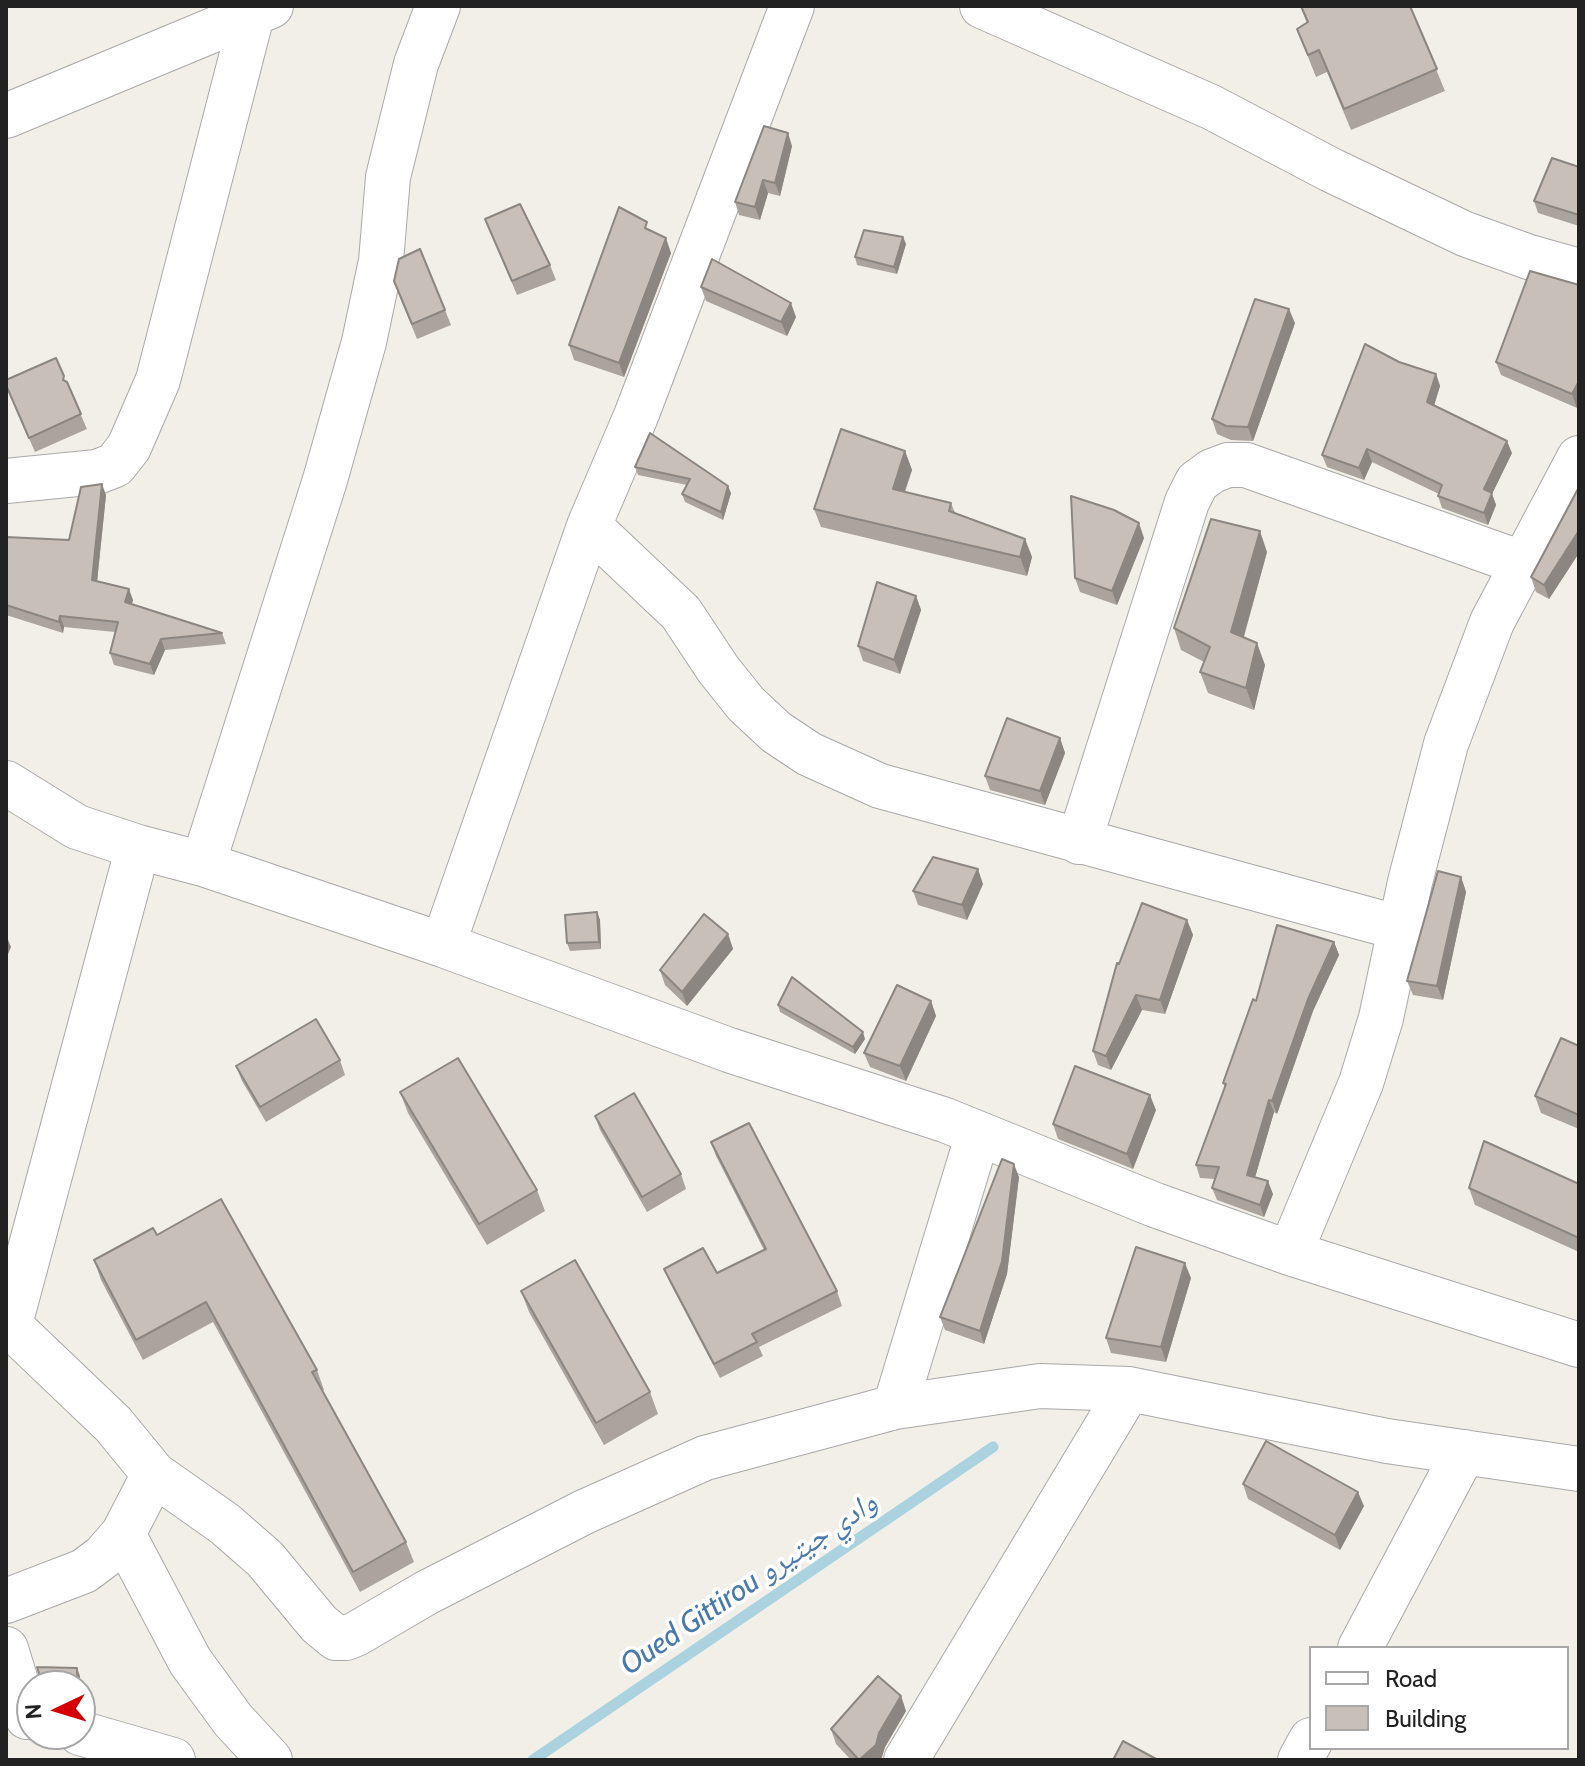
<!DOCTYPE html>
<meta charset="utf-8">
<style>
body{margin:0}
#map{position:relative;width:1585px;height:1766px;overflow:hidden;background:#f2efe9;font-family:Cabin,sans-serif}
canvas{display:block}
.frame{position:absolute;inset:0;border:8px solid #222;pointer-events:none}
.legend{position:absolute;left:1309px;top:1646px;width:260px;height:104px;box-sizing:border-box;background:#fff;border:2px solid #a7a7a7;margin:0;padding:10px 14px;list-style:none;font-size:24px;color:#222}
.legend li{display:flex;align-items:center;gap:16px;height:40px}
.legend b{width:40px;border:2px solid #a7a7a7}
.north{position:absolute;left:16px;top:1670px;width:80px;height:80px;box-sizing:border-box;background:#fff;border:2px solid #a7a7a7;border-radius:50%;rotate:266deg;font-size:22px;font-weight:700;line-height:32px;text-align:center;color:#222}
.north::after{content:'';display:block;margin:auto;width:28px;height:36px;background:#d40000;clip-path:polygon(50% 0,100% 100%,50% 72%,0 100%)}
</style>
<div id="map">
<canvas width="1585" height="1766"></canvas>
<div class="frame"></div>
<ul class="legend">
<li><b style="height:10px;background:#fff"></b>Road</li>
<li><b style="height:22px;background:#c7bfb8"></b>Building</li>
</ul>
<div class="north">N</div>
</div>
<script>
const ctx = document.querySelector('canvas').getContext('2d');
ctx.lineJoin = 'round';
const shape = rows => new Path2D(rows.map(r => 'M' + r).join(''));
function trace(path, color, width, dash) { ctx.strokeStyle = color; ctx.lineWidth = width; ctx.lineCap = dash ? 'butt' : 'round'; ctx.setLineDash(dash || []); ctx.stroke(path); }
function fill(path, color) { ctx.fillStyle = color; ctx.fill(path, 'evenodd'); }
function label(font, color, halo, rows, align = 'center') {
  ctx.font = font + ' Cabin,"Noto Naskh Arabic",sans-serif'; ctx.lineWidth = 7; ctx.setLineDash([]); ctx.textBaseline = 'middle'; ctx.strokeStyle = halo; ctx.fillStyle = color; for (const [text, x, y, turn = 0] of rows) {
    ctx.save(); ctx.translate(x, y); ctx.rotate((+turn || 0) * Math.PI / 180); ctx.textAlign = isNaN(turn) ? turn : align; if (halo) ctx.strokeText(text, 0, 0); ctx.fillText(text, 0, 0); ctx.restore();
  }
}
trace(shape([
 [533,1760,993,1447]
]), '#aad3df', 11);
const minor = shape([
 [982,6,1211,107,1331,170,1465,234,1529,257,1579,271],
 [6,116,271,6],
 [6,481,97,472,115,465,129,447,158,380,252,15],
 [589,526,681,613,718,669,746,704,776,732,809,754,880,786,1400,928],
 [6,783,77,827,138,847,203,864,443,945,729,1050,945,1120,1155,1205,1290,1253,1579,1345],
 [1079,842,1187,502,1197,482,1212,471,1228,465,1246,465,1524,564],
 [203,864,325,480,364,342,381,261,388,177,416,64,438,6],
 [443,945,589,526,636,416,792,6],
 [1290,1253,1361,1083,1381,1018,1410,882,1446,744,1492,622,1579,458],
 [6,1322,113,1424,154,1474,225,1524,265,1559,319,1624,336,1638,346,1638,356,1634,426,1593,584,1512,705,1458,895,1407,1040,1386,1129,1389,1387,1441,1579,1469],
 [10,1324,138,847],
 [895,1407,978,1134],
 [123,1534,190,1661,233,1720,270,1760],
 [6,1601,84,1571,104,1556,123,1534,154,1474],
 [1360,1648,1464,1452],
 [6,1649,27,1717],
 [80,1733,173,1760],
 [906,1760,1129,1389],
 [1300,1760,1311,1740]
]);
trace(minor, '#a9a9a9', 46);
trace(minor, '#fff', 44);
fill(shape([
 [1300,6,1410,6,1445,91,1351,130,1327,72,1316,77,1297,29,1307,23],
 [792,146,780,196,768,193,760,220,739,215,735,202],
 [1579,167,1579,226,1538,213,1534,201],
 [485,219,550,265,556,280,517,295],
 [650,230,671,253,624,377,574,360,569,345],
 [903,237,906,244,897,274,857,265,855,257],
 [1579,285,1579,404,1577,408,1501,375,1496,362],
 [701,287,796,317,787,336,706,301],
 [399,295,445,310,451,325,417,339],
 [1295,323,1253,441,1231,440,1217,434,1212,419],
 [1399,362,1436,374,1440,386,1434,406,1512,453,1492,494,1496,505,1488,525,1442,508,1438,496,1439,494,1372,462,1364,480,1327,467,1322,455],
 [66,381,87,429,35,452,6,386],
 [650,433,731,493,723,520,685,502,682,494,687,485,638,475,635,467],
 [905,451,912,470,905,492,951,503,955,513,1025,539,1032,557,1027,576,821,527,814,509],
 [1579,487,1579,553,1549,599,1536,592,1531,577],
 [106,495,97,581,133,600,132,604,222,633,226,644,165,650,154,675,114,665,110,653,115,632,64,627,63,633,6,615,6,537,69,540],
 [1144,538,1117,605,1080,592,1075,578],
 [1267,552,1244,637,1265,665,1254,710,1208,693,1200,672,1204,662,1181,650,1174,628],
 [916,596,921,610,900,674,863,661,858,646],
 [1060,738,1065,753,1045,805,990,790,985,776],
 [1461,877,1466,892,1443,1000,1413,995,1407,981],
 [983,884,967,920,918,905,913,891],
 [597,912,600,920,601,949,570,951,567,943],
 [1187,920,1193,935,1165,1014,1142,1010,1111,1070,1098,1065,1093,1051,1119,964],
 [728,934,733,949,687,1006,665,985,660,970],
 [1334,942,1339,955,1313,1011,1277,1114,1274,1112,1255,1177,1273,1194,1264,1217,1217,1200,1212,1188,1215,1179,1200,1178,1196,1165,1225,1088,1223,1083,1256,1001],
 [931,1001,936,1016,906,1081,870,1067,864,1053],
 [778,1005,865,1039,855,1054,780,1012],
 [1579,1046,1579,1129,1541,1113,1535,1096],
 [340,1060,345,1075,266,1122,242,1081,236,1066],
 [400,1092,537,1190,545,1211,487,1245,408,1113],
 [1156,1110,1133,1169,1058,1139,1053,1124],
 [595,1116,681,1174,686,1189,647,1212,600,1130],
 [711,1142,837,1291,842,1306,759,1347,763,1356,720,1378,670,1283,664,1269,717,1273,764,1250,716,1156],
 [1019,1177,1007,1274,984,1344,945,1330,940,1317],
 [1579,1184,1579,1252,1475,1205,1469,1188],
 [157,1235,317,1370,324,1390,322,1390,406,1542,414,1562,360,1592,213,1322,143,1360,101,1280,94,1260],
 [1191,1278,1166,1362,1111,1353,1106,1338],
 [521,1291,650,1392,658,1414,604,1445,529,1312],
 [1243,1484,1364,1506,1340,1550,1248,1499],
 [901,1696,906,1711,885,1747,881,1760,851,1760,836,1744,831,1729]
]), '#aba49e');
fill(shape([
 [788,133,792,146,780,196,775,183],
 [763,180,768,193,760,220,755,207],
 [903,237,906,244,897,274,894,267],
 [666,238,671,253,624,377,619,363],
 [791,303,796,317,787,336,781,322],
 [1289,309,1295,323,1253,441,1248,427],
 [1436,374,1440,386,1431,415,1427,402],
 [1579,381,1579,404,1577,408,1572,394],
 [1507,441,1512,453,1492,494,1496,505,1488,525,1484,513,1484,489],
 [1367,449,1372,462,1364,480,1359,468],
 [905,451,912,470,899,507,893,489],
 [102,484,106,495,96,592,92,580],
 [728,486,731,493,723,520,721,512],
 [1139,523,1144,538,1117,605,1112,591],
 [1260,531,1267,552,1239,653,1231,632],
 [1578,532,1579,553,1549,599,1544,585],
 [1025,539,1032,557,1027,576,1020,557],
 [129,589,133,600,129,613,125,602],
 [916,596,921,610,900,674,894,660],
 [60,616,64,627,63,633,59,622],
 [161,639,165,650,154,675,150,664],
 [1257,643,1265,665,1254,710,1246,688],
 [1060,738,1065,753,1045,805,1040,791],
 [978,869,983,884,967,920,962,905],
 [1461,877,1466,892,1443,1000,1437,986],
 [597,912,600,920,601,949,599,942],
 [1187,920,1193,935,1165,1014,1160,1000],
 [728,934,733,949,687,1006,682,992],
 [6,935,11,947,6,959],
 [1334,942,1339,955,1313,1011,1277,1114,1272,1101,1308,999],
 [1136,995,1142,1010,1111,1070,1106,1056],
 [931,1001,936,1016,906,1081,900,1066],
 [863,1032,865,1039,855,1054,853,1047],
 [1150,1095,1156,1110,1133,1169,1127,1154],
 [1269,1100,1274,1112,1252,1188,1247,1175],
 [1014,1164,1019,1177,1007,1274,984,1344,980,1331],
 [1268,1181,1273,1194,1264,1217,1260,1205],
 [1185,1263,1191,1278,1166,1362,1161,1347],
 [1358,1492,1364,1506,1340,1550,1335,1535],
 [77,1668,80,1676,80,1686,77,1686],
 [901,1696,906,1711,885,1747,881,1760,861,1760]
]), '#8b8681');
const building = shape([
 [1301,6,1410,6,1437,69,1344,109,1319,50,1308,55,1297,29,1308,22,1301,6],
 [764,126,788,133,775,183,763,180,755,207,735,202,764,126],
 [1552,158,1579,167,1579,215,1534,201,1552,158],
 [520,204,550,265,512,281,485,219,520,204],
 [619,207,647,222,645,228,666,238,619,363,569,345,619,207],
 [864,230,903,237,894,267,855,257,864,230],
 [420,249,445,310,412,324,394,281,399,259,420,249],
 [712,259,791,303,781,322,701,287,712,259],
 [1530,271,1579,285,1579,381,1572,394,1496,362,1530,271],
 [1255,299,1289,309,1248,427,1226,426,1212,419,1255,299],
 [1365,344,1399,362,1436,374,1427,402,1507,441,1484,489,1492,493,1484,513,1438,496,1442,485,1367,449,1359,468,1322,455,1365,344],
 [56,358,64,376,63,380,67,382,81,414,29,438,6,385,6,380,56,358],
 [841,429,905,451,893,489,951,503,949,511,1025,539,1020,557,814,509,841,429],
 [650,433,728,486,721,512,682,494,690,479,635,467,650,433],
 [102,484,92,580,129,589,125,602,222,633,161,639,150,664,110,653,118,622,60,616,59,622,6,605,6,537,69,540,81,487,102,484],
 [1579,487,1579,532,1578,532,1544,585,1531,577,1579,487],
 [1071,496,1114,510,1139,523,1112,591,1075,578,1071,496],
 [1211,519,1260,531,1231,632,1257,643,1246,688,1200,672,1210,647,1174,628,1211,519],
 [877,582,916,596,894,660,858,646,877,582],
 [1007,718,1060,738,1040,791,985,776,1007,718],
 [933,857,978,869,962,905,913,891,933,857],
 [1438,871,1461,877,1437,986,1407,981,1438,871],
 [1142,903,1187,920,1160,1000,1136,995,1106,1056,1093,1051,1117,963,1119,964,1142,903],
 [597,912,599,942,567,943,565,915,597,912],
 [704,914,728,934,682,992,660,970,704,914],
 [1277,925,1334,942,1308,999,1272,1101,1269,1100,1247,1175,1268,1181,1260,1205,1212,1188,1219,1167,1196,1165,1226,1084,1223,1083,1253,999,1256,1001,1277,925],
 [792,977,863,1032,853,1047,778,1005,792,977],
 [897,985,931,1001,900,1066,864,1053,897,985],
 [316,1019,340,1060,260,1107,236,1066,316,1019],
 [1561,1038,1579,1046,1579,1115,1535,1096,1561,1038],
 [458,1058,537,1190,479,1224,400,1092,458,1058],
 [1075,1066,1150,1095,1127,1154,1053,1124,1075,1066],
 [634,1093,681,1174,642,1197,595,1116,634,1093],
 [749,1123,837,1291,752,1334,757,1342,714,1364,664,1269,703,1248,717,1273,766,1249,711,1142,749,1123],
 [1484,1141,1579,1184,1579,1238,1469,1188,1484,1141],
 [1002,1159,1014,1164,1002,1261,980,1331,940,1317,1002,1159],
 [221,1199,317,1370,312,1372,406,1542,353,1572,206,1302,136,1340,94,1260,153,1228,157,1235,221,1199],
 [1136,1247,1185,1263,1161,1347,1106,1338,1136,1247],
 [575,1260,650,1392,596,1423,521,1291,575,1260],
 [1266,1441,1358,1492,1335,1535,1243,1484,1266,1441],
 [37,1667,77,1668,77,1686,43,1686,37,1667],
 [878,1676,901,1696,879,1733,876,1745,859,1760,831,1729,878,1676],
 [1123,1741,1158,1760,1113,1760,1123,1741]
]);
fill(building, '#c7bfb8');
trace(building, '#8b8681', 2);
label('italic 30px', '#4a7aab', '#fff', [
 ["Oued Gittirou وادي جيتيرو",749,1584,-34]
]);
</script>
